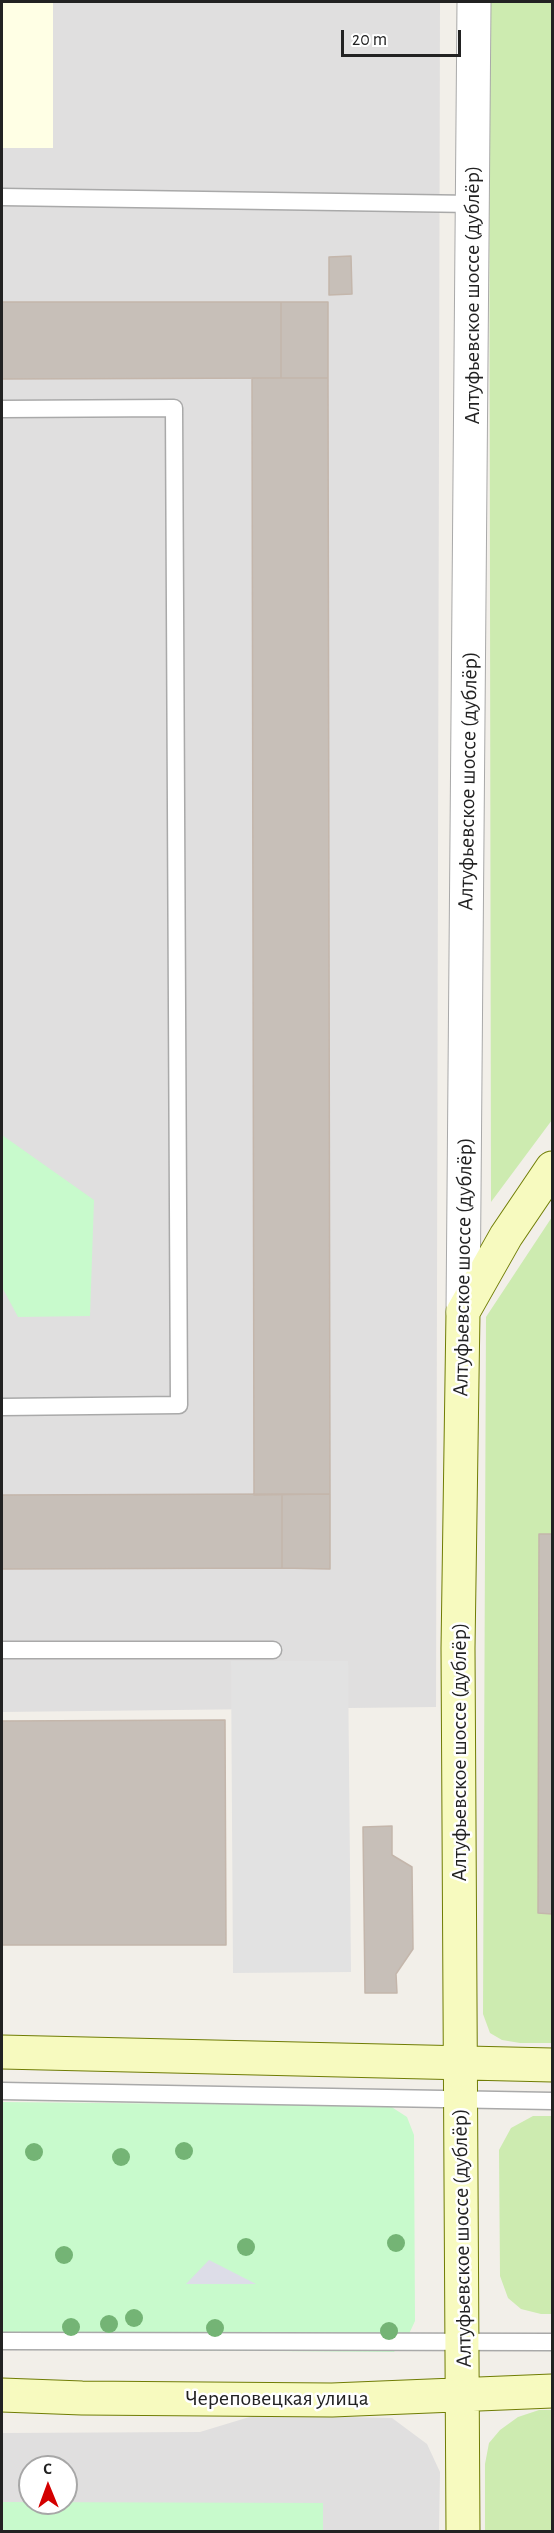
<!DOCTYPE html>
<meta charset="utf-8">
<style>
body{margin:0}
#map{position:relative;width:554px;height:2533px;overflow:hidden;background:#f2efe9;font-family:"Alegreya Sans",sans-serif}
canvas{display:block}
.frame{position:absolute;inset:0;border:3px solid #222;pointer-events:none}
.north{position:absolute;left:18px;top:2455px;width:60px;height:60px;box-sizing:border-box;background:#fff;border:2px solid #a7a7a7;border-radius:50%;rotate:359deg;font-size:16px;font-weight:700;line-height:24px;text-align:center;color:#222}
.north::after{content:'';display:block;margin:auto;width:21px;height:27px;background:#d40000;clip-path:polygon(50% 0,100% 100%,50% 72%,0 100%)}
.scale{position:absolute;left:341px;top:30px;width:120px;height:27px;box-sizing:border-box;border:3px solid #222;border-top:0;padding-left:8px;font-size:18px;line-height:21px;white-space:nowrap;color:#222;-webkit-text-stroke:4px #fff;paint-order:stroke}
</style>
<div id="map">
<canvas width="554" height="2533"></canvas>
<div class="frame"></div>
<div class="north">С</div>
<div class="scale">20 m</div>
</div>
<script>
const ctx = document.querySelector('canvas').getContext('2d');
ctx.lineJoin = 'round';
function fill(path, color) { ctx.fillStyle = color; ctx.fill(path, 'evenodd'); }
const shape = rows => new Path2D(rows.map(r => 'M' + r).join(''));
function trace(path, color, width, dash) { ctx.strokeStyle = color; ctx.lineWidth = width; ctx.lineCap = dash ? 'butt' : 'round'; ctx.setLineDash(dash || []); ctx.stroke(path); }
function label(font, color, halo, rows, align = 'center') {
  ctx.font = font + ' "Alegreya Sans",sans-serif'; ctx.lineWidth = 5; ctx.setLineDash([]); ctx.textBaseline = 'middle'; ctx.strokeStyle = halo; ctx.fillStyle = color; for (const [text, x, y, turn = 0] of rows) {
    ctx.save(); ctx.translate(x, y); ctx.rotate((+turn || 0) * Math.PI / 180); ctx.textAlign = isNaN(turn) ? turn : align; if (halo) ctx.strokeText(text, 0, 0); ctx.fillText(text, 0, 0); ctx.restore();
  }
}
fill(shape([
 [2,2,440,2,436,1707,2,1712],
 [256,2415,392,2418,427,2444,440,2472,439,2531,2,2531,2,2433,200,2432],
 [30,2467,66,2467,66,2503,30,2503]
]), '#e0dfdf');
fill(shape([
 [2,2,53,2,53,148,2,148]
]), '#ffffe5');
fill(shape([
 [489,2,552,2,552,1120,491,1202],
 [552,1217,552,2043,520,2043,502,2040,490,2033,483,2014,486,1317],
 [533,2116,552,2116,552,2314,541,2314,521,2309,508,2298,500,2276,499,2150,511,2128],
 [539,2410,552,2410,552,2531,485,2531,485,2464,489,2443,500,2430,518,2417]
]), '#cdebb0');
fill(shape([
 [2,1135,94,1200,90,1316,18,1317,2,1287],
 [2,2102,390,2106,407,2117,414,2135,415,2321,408,2336,394,2352,2,2349],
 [2,2502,323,2503,323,2531,2,2531]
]), '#c8facc');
fill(shape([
 [231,1661,348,1661,351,1972,233,1973]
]), '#e2e2e2');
fill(shape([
 [209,2260,256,2284,186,2284]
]), '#dddde8');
const building = shape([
 [351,256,352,294,329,295,329,257,351,256],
 [2,302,281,302,281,378,2,379,2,302],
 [281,302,328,302,328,378,281,378,281,302],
 [252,378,328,378,330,1494,254,1495,252,378],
 [282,1494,282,1568,2,1569,2,1495,282,1494],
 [282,1494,330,1494,330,1569,282,1568,282,1494],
 [539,1534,552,1534,552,1914,538,1913,539,1534],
 [225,1720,226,1945,2,1945,2,1721,225,1720],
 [392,1826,392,1855,412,1867,413,1949,396,1974,397,1993,365,1993,363,1827,392,1826]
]);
fill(building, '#c7bfb8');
trace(building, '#c4b6ab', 1.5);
const service = shape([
 [2,197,473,204],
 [2,409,174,408,179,1405,2,1407],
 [2,1650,273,1650],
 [2,2091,552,2101],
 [2,2341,552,2342]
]);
const tertiary = shape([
 [463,1312,474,2]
]);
const secondary = shape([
 [2,2052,552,2065],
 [2,2395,82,2398,332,2400,552,2391],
 [463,2532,458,1648,463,1312,506,1236,552,1168]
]);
trace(service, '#a9a9a9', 19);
trace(tertiary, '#a9a9a9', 35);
trace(secondary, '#707d05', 35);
trace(service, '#fff', 16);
trace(tertiary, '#fff', 33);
trace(secondary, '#f7fabf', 33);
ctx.fillStyle = '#74b475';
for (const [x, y] of [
 [184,2151],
 [34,2152],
 [121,2157],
 [396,2243],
 [246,2247],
 [64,2255],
 [134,2318],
 [109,2324],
 [71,2327],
 [215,2328],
 [389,2331]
]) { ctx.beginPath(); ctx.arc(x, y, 9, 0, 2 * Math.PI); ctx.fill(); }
label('22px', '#222', '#fff', [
 ["Алтуфьевское шоссе (дублёр)",472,295,-90],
 ["Алтуфьевское шоссе (дублёр)",468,781,-89],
 ["Алтуфьевское шоссе (дублёр)",463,1267,-89],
 ["Алтуфьевское шоссе (дублёр)",459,1752,-90],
 ["Алтуфьевское шоссе (дублёр)",462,2238,-91],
 ["Череповецкая улица",277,2398]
]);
</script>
